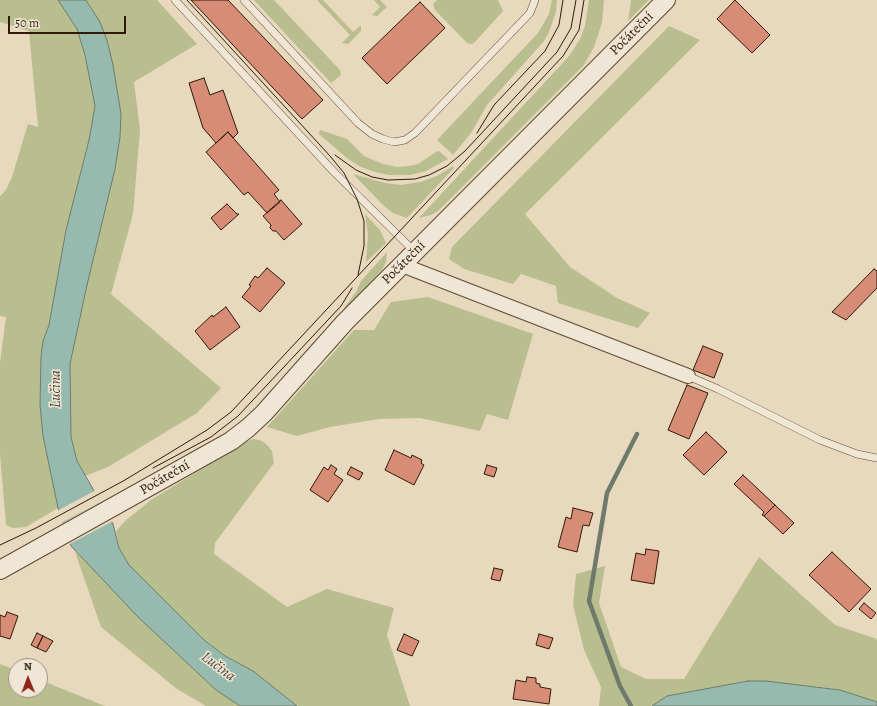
<!DOCTYPE html>
<meta charset="utf-8">
<style>
body{margin:0}
#map{position:relative;width:877px;height:706px;overflow:hidden;background:#e7d8be;font-family:Alegreya,serif}
canvas{display:block}
.north{position:absolute;left:8px;top:658px;width:40px;height:40px;box-sizing:border-box;background:#efe6d5;border:1px solid #a39483;border-radius:50%;rotate:359deg;font-size:11px;font-weight:700;line-height:16px;text-align:center;color:#301a07}
.north::after{content:'';display:block;margin:auto;width:14px;height:18px;background:#8f2418;clip-path:polygon(50% 0,100% 100%,50% 72%,0 100%)}
.scale{position:absolute;left:8px;top:16px;width:118px;height:18px;box-sizing:border-box;border:2px solid #301a07;border-top:0;padding-left:5px;font-size:12px;line-height:14px;white-space:nowrap;color:#301a07;-webkit-text-stroke:3px #efe6d5;paint-order:stroke}
</style>
<div id="map">
<canvas width="877" height="706"></canvas>
<div class="north">N</div>
<div class="scale">50 m</div>
</div>
<script>
const ctx = document.querySelector('canvas').getContext('2d');
ctx.lineJoin = 'round';
function fill(path, color) { ctx.fillStyle = color; ctx.fill(path, 'evenodd'); }
const shape = rows => new Path2D(rows.map(r => 'M' + r).join(''));
function trace(path, color, width, dash) { ctx.strokeStyle = color; ctx.lineWidth = width; ctx.lineCap = dash ? 'butt' : 'round'; ctx.setLineDash(dash || []); ctx.stroke(path); }
function label(font, color, halo, rows, align = 'center') {
  ctx.font = font + ' Alegreya,serif'; ctx.lineWidth = 3; ctx.setLineDash([]); ctx.textBaseline = 'middle'; ctx.strokeStyle = halo; ctx.fillStyle = color; for (const [text, x, y, turn = 0] of rows) {
    ctx.save(); ctx.translate(x, y); ctx.rotate((+turn || 0) * Math.PI / 180); ctx.textAlign = isNaN(turn) ? turn : align; if (halo) ctx.strokeText(text, 0, 0); ctx.fillText(text, 0, 0); ctx.restore();
  }
}
fill(shape([
 [0,0,58,0,77,29,85,55,95,106,89,140,66,230,49,325,43,341,41,357,40,405,43,436,58,508,26,527,13,528,6,525,0,454,0,363,6,317,0,316,0,196,6,190,12,177,28,124,38,127,29,31,0,22],
 [86,0,157,0,197,44,134,82,140,130,133,214,111,294,221,388,197,413,108,467,85,476,77,461,71,437,70,364,87,285,115,169,120,137,121,114,107,40,91,7],
 [254,0,274,0,340,70,341,75,331,83],
 [317,0,323,0,353,32,361,25,361,31,348,44,342,43,350,35],
 [374,0,380,0,387,7,377,16,372,15,380,7],
 [437,0,498,0,503,11,474,43,471,44,467,43,435,10,433,4],
 [552,0,557,0,556,12,549,32,544,41,487,105,471,133,453,155,437,140,538,33,549,14],
 [589,0,604,0,602,23,594,47,584,65,438,211,431,215,419,218,570,55,580,39,585,26],
 [631,0,649,0,628,21],
 [669,26,700,40,525,214,570,267,617,298,650,313,638,328,558,303,556,286,521,274,513,284,464,269,449,259,452,247],
 [320,130,347,139,364,156,383,164,397,167,409,166,418,164,436,152,439,151,448,159,426,171,410,175,389,175,375,172,361,167,348,159,319,134],
 [453,166,454,168,407,218,393,213,384,206,353,174,385,183,401,185,420,182,437,176],
 [365,214,380,230,386,243,366,262,368,235],
 [387,252,386,262,382,270,346,310,344,308,356,292,361,281],
 [428,297,533,334,508,420,487,414,480,431,420,418,379,419,330,427,297,436,267,427,354,330,374,330,391,302],
 [254,439,262,441,267,445,272,451,274,463,215,543,214,554,287,607,327,589,394,608,387,635,410,706,297,706,253,671,225,656,204,640,129,565,119,548,116,531,125,521,151,500,245,442],
 [75,552,95,569,166,643,216,690,240,706,206,706,177,689,101,627],
 [759,557,835,625,877,639,877,702,840,690,821,687,748,681,667,696,652,706,599,706,601,687,584,650,573,605,576,574,605,566,599,603,621,667,646,679,684,679],
 [0,664,16,670,16,690,40,690,40,680,105,706,0,706]
]), '#b9be8f');
const water = shape([
 [58,0,86,0,100,22,107,40,113,65,121,114,120,137,115,169,87,285,70,364,71,437,77,461,113,524,119,548,129,565,204,640,225,656,253,671,297,706,240,706,216,690,138,617,71,546,58,508,43,436,40,405,41,357,43,341,49,325,66,230,89,140,95,106,85,55,77,29,58,0],
 [748,681,766,681,840,690,877,702,877,706,652,706,667,696,748,681]
]);
fill(water, '#97baaf');
trace(water, '#6e7a6c', 1);
fill(shape([
 [96,490,102,501,61,523,57,511],
 [102,501,113,521,68,545,61,524]
]), '#e7d8be');
trace(shape([
 [631,706,620,686,589,601,607,493,637,434]
]), '#6e7a6c', 4.5);
const building = shape([
 [191,0,228,0,323,100,302,119,191,0],
 [735,0,770,35,752,53,717,19,735,0],
 [420,2,445,28,387,84,362,58,420,2],
 [204,78,210,95,223,90,238,133,233,138,228,132,216,143,203,128,189,83,204,78],
 [228,132,279,190,274,194,280,202,267,213,248,192,244,195,206,152,228,132],
 [281,200,302,224,284,240,276,231,273,231,270,228,271,225,263,216,281,200],
 [227,204,237,214,239,214,221,230,211,218,227,204],
 [267,268,285,283,260,312,242,297,251,286,249,285,255,276,258,278,267,268],
 [874,269,877,271,877,288,846,320,832,312,874,269],
 [226,307,240,327,210,350,195,331,212,315,213,317,226,307],
 [703,346,723,354,714,378,693,370,703,346],
 [687,385,708,393,689,439,668,430,687,385],
 [706,432,727,452,704,475,683,455,706,432],
 [394,450,411,458,412,455,422,460,421,463,424,465,414,485,385,470,394,450],
 [331,465,337,469,334,474,343,480,328,502,310,490,324,467,328,470,331,465],
 [487,465,497,468,494,477,484,474,487,465],
 [351,467,363,473,359,480,347,474,351,467],
 [743,475,775,505,764,516,762,515,764,512,734,484,743,475],
 [775,505,794,523,783,534,764,516,775,505],
 [573,508,593,513,589,526,583,525,577,552,558,547,566,517,571,519,573,508],
 [646,549,659,551,654,584,631,580,636,553,645,555,646,549],
 [832,552,871,589,849,612,809,575,832,552],
 [494,568,503,570,500,581,491,579,494,568],
 [864,603,876,613,871,619,859,609,864,603],
 [7,612,18,616,10,639,0,636,0,615,5,617,7,612],
 [37,633,43,636,37,648,31,645,37,633],
 [404,634,419,641,412,656,397,650,404,634],
 [539,634,553,638,549,649,536,645,539,634],
 [43,636,53,641,46,652,37,648,43,636],
 [527,677,536,678,536,683,540,684,540,687,551,689,549,704,513,699,516,680,526,682,527,677]
]);
fill(building, '#d78c75');
trace(building, '#301a07', 1);
const service = shape([
 [175,0,334,172,415,252],
 [244,0,358,123,372,134,383,139,394,142,405,140,415,133,530,13,535,0],
 [688,376,718,389,820,440,857,454,877,458]
]);
const minor = shape([
 [402,265,688,376]
]);
const tertiary = shape([
 [0,570,231,441,248,428,264,413,345,322,666,0]
]);
trace(service, '#5e4a35', 8);
trace(minor, '#5e4a35', 16);
trace(tertiary, '#5e4a35', 20);
trace(service, '#efe6d5', 7);
trace(minor, '#efe6d5', 14);
trace(tertiary, '#efe6d5', 18);
trace(shape([
 [187,0,330,156,344,173,357,199,364,221,364,246,358,275],
 [477,133,494,105,545,51,559,25,563,0],
 [335,155,356,170,372,177,388,180,415,179,429,175,447,166,465,151,557,52,571,28,576,0],
 [153,468,211,437,238,416,341,306,352,288],
 [0,545,36,528,125,480,207,430,231,412,563,56,579,30,584,0]
]), '#301a07', 1);
label('14px', '#301a07', '#efe6d5', [
 ["Počáteční",632,34,-45],
 ["Počáteční",404,263,-45],
 ["Počáteční",165,478,-30]
]);
label('italic 15px', '#4f4a39', '#efe6d5', [
 ["Lučina",56,389,-90],
 ["Lučina",218,667,37]
]);
</script>
